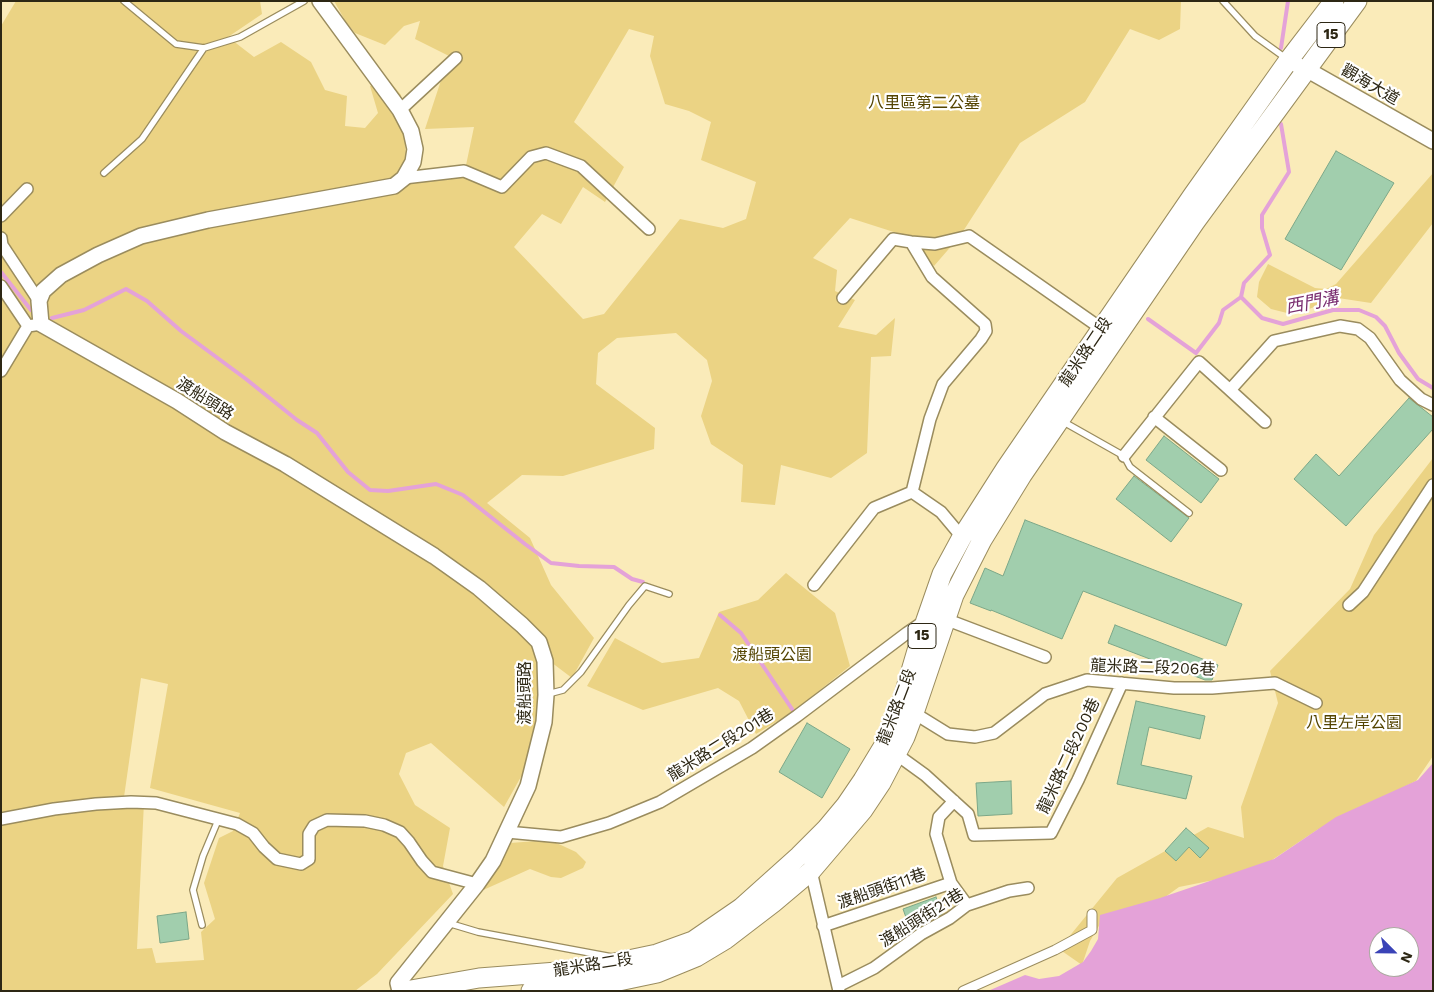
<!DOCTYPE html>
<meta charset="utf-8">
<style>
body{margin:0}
#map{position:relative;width:1434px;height:992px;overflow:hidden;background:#faebb9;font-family:"Work Sans",sans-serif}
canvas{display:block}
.frame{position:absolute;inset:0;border:2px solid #2d2714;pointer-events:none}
.north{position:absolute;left:1369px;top:927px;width:50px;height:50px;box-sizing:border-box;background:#fff;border:1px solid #aba9a1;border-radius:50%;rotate:113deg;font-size:14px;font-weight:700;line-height:20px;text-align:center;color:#2d2714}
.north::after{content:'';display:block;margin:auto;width:18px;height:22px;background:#3a43b7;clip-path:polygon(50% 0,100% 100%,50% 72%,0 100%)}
</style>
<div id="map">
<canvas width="1434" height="992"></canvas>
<div class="frame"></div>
<div class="north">N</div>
</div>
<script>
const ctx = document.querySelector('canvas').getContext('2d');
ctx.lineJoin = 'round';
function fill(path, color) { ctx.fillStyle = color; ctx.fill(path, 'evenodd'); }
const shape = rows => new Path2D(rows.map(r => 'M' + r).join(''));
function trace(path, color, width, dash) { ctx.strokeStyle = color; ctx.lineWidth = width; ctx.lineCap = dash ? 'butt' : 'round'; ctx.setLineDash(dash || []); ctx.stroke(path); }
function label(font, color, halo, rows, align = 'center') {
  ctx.font = font + ' "Work Sans","Noto Sans TC",sans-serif'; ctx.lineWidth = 4.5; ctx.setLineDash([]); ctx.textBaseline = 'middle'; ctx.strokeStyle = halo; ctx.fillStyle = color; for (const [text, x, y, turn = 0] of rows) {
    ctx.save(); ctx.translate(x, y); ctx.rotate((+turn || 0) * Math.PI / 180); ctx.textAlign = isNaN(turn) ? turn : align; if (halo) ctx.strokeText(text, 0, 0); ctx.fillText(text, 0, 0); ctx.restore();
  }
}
fill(shape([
 [16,1,260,1,262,14,228,37,254,57,281,42,311,62,325,90,347,96,345,126,365,128,378,113,370,86,388,79,401,95,408,178,465,170,474,127,425,129,449,56,415,39,420,21,404,26,385,45,355,33,346,22,334,1,1181,1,1180,29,1159,40,1130,29,1085,102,1020,143,960,236,934,266,900,234,850,218,813,258,837,270,835,291,855,300,838,327,876,335,895,318,891,356,871,357,867,453,831,478,781,465,775,505,741,502,743,465,711,444,701,416,712,381,707,360,676,333,617,338,598,353,596,384,655,428,654,449,563,476,522,475,487,503,530,538,551,585,594,638,572,678,539,653,542,702,536,750,504,807,431,743,406,753,399,774,415,805,450,828,443,866,453,894,377,974,355,991,1,991,1,26],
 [629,29,654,36,650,56,665,104,689,111,711,122,701,160,756,182,746,219,723,228,680,219,604,314,583,319,514,247,542,214,561,224,583,187,605,202,624,167,574,122],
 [141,678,168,684,150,788,240,813,233,831,219,838,204,883,215,919,201,932,204,960,156,963,152,948,137,949,144,802,124,797],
 [1433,173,1433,223,1371,303,1338,298,1301,312,1287,313,1271,309,1257,297,1259,282,1268,264,1315,288,1326,289,1336,284],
 [1433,458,1433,756,1416,781,1317,830,1254,872,1179,887,1143,913,1103,919,1090,941,1082,965,1059,949,1117,878,1208,827,1244,838,1241,807,1278,703,1270,671,1350,589,1374,535],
 [786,573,835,613,850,666,791,713,756,734,739,701,718,688,643,710,587,686,615,638,662,663,699,658,719,612,758,600],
 [550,840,576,852,586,862,583,868,561,878,551,877,530,869,481,891,510,843]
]), '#ebd384');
fill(shape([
 [1433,763,1433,991,988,991,1025,975,1039,979,1059,976,1083,962,1091,951,1098,939,1100,915,1160,898,1274,859,1336,817,1418,780],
 [1379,937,1409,937,1409,967,1379,967]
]), '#e4a2d8');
trace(shape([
 [1281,48,1288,1],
 [1281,124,1289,172,1262,215,1262,228,1270,255,1244,283,1241,297,1262,318,1283,324,1333,310,1359,310,1376,317,1385,326,1399,353,1418,379,1433,388],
 [1,272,31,310],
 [52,318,84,310,126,289,147,301,181,331,246,379,297,420,317,433,348,472,370,490,388,491,436,484,463,495,525,544,551,563,579,566,614,567,632,579,643,582],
 [1148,319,1196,353,1219,323,1223,310,1241,297],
 [720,615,741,633,794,712]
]), '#e4a2d8', 4);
const building = shape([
 [1336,151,1394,183,1341,270,1285,239,1336,151],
 [1409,398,1433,417,1433,429,1346,526,1294,479,1316,454,1339,476,1409,398],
 [1164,436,1219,479,1201,503,1146,460,1164,436],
 [1134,476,1189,518,1171,542,1116,499,1134,476],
 [1025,520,1242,604,1226,646,1083,591,1062,639,991,610,991,611,970,603,985,568,1003,576,1025,520],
 [1115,625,1218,665,1212,680,1205,680,1108,643,1115,625],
 [1136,701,1205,716,1200,739,1149,727,1141,765,1192,776,1186,799,1117,784,1136,701],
 [807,723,850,749,822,798,779,772,807,723],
 [1011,781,1012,814,978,816,976,783,1011,781],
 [1186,828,1209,848,1200,858,1189,847,1176,861,1165,851,1186,828],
 [936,897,942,914,909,926,903,909,936,897],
 [186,912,189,939,160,943,157,916,186,912]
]);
fill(building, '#a1cead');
trace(building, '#7ca788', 1);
const service = shape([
 [124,1,176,44,204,48,240,37,304,1],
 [1223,1,1255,36,1287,59],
 [104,173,142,139,204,48],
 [1062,421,1124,456,1130,467,1189,513],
 [548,694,563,690,581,672,629,605,645,586,669,594],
 [448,923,478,932,612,957],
 [202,925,193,890,203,856,219,818]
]);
const pedestrian = shape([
 [963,991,1055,950,1092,930,1092,914]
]);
const minor = shape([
 [400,110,456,58],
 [404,178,464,171,502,187,531,157,546,153,581,166,649,229],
 [1,216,27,189],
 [1,238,2,245,39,301],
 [911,242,932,277,985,324,986,331,981,339,943,384,930,419,912,492,941,512,962,537],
 [1,286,28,326],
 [843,298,893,239,911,242,935,244,969,236,1102,329],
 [1,371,28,326,41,324],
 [1230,390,1265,422],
 [1154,417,1221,470],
 [1124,456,1199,362,1230,390,1274,341,1340,326,1358,329,1370,338,1400,380,1421,399,1433,405],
 [814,585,874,508,912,492],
 [1349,605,1363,592,1433,485],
 [945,619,1045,657],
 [914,713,948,734,975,737,994,733,1045,694,1087,680,1174,688,1212,688,1275,683,1316,703],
 [896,754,925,775,968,814,974,835,1051,833,1078,780,1122,683],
 [954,801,939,817,936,834,951,883,967,905],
 [1,819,54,809,96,804,131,802,156,803,237,824,253,833,264,847,277,859,301,864,309,859,309,834,314,826,327,820,365,821,384,825,400,832,409,842,422,861,432,872,477,884],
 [507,832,561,837,609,823,660,802,752,748,797,716,907,633,926,620],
 [811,871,839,991],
 [823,926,951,883],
 [838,986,874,968,921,934,950,918,967,905,1009,891,1028,888]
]);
const tertiary = shape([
 [320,1,400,110,411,131,415,149,413,162,404,178,394,186,208,220,141,236,98,255,61,275,43,291,39,301,41,324,177,401,225,432,285,464,434,556,479,588,522,625,539,642,545,661,546,695,544,722,528,786,493,861,477,884,398,983,400,991],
 [1288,61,1306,69,1433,141]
]);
const primary = shape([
 [405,991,479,978,557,972,600,966,657,954,693,941,741,908,799,856,826,829,846,805,863,780,883,747,901,705,926,620,942,574,962,537,1006,468,1193,195,1288,61,1334,1],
 [531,991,614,982,657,973,696,957,726,939,773,903,811,871,863,810,881,783,905,737,914,713,954,595,982,540,1022,475,1195,222,1357,1]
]);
trace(service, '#9a8c5e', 8);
trace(pedestrian, '#9a8c5e', 11);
trace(minor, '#9a8c5e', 14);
trace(tertiary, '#9a8c5e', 18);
trace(primary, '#9a8c5e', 21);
trace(service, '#fff', 5.5);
trace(pedestrian, '#fff', 9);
trace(minor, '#fff', 11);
trace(tertiary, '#fff', 15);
trace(primary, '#fff', 19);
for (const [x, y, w] of [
 [1331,35,28],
 [922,636,28]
]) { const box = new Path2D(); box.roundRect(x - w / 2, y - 12.5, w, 25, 4); ctx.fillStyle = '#fff'; ctx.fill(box); trace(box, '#2d2714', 1); }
label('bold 15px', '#2d2714', null, [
 ["15",1331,35],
 ["15",922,636]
]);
label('16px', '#2d2714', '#fff', [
 ["觀海大道",1370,85,30],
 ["龍米路二段",1086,352,-56],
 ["渡船頭路",205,399,32],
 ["龍米路二段206巷",1153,668,2],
 ["渡船頭路",525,693,-90],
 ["龍米路二段",897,707,-69],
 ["龍米路二段201巷",721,745,-32],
 ["龍米路二段200巷",1069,756,-65],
 ["渡船頭街11巷",882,889,-19],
 ["渡船頭街21巷",922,918,-32],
 ["龍米路二段",593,965,-9]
]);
label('16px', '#544400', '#fff', [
 ["八里區第二公墓",924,103],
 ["渡船頭公園",772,655],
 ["八里左岸公園",1354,723]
]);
label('italic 18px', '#782c6e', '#fff', [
 ["西門溝",1312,303,-11]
]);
</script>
